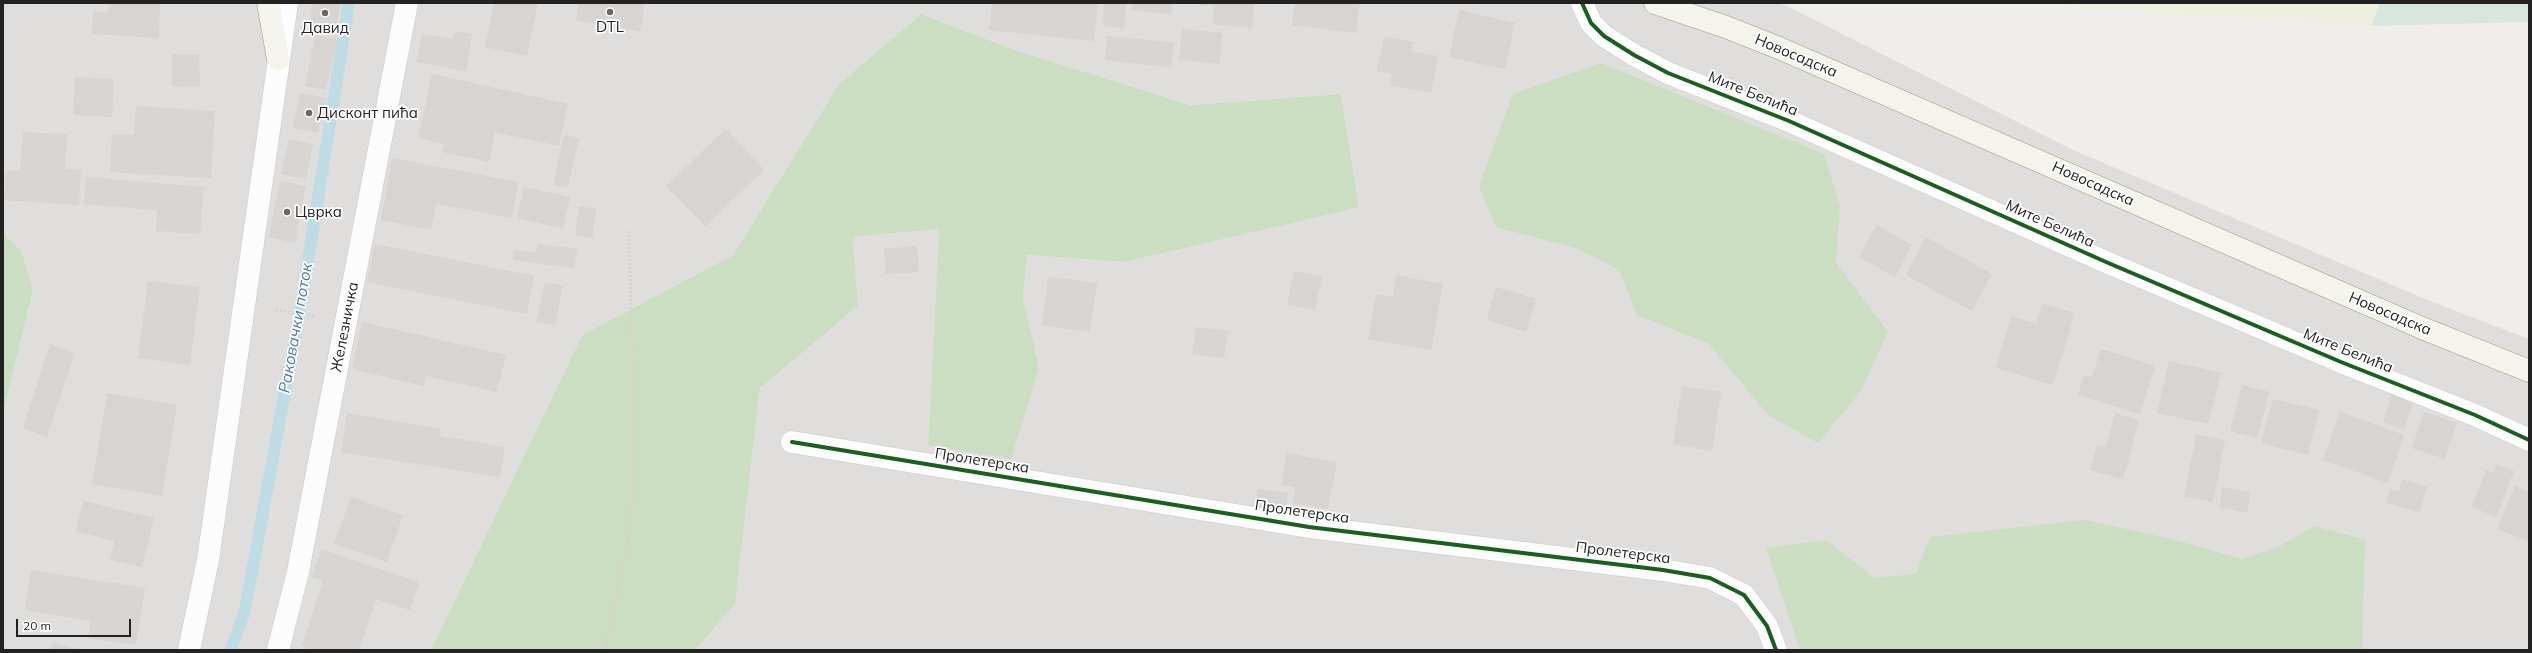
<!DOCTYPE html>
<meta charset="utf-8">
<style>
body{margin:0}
#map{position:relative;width:2532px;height:653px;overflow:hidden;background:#f0eeeb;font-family:Mulish,sans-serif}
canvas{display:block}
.frame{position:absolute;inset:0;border:4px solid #222;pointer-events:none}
.scale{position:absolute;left:16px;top:619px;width:115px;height:18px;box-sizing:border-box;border:2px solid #222;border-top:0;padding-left:5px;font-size:12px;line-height:14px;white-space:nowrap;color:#222;-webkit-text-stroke:3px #fff;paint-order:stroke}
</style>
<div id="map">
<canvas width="2532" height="653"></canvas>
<div class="frame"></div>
<div class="scale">20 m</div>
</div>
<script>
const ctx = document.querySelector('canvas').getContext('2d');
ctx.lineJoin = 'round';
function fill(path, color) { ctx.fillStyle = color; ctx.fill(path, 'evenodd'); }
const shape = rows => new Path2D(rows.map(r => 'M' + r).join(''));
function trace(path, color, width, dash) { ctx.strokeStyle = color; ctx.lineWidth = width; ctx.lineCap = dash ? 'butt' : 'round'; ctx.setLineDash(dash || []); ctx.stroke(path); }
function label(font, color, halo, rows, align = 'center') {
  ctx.font = font + ' Mulish,sans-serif'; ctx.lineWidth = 3.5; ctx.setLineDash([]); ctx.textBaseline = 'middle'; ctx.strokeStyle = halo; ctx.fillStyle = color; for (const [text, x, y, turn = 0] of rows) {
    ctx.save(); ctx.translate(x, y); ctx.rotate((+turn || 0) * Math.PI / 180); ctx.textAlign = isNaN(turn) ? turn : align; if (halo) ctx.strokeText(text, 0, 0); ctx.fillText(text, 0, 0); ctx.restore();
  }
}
fill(shape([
 [3,3,1777,3,1787,6,2073,150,2435,303,2529,339,2529,650,695,650,735,604,760,388,858,306,853,237,939,229,928,444,1039,367,1023,299,1027,255,1126,262,1359,206,1341,94,1190,105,1015,50,921,14,839,84,733,255,582,335,431,650,3,650,3,414,33,290,22,252,3,232]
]), '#dfdedc');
fill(shape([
 [2058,3,2380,3,2371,26,2083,9]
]), '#efefdf');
fill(shape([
 [921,14,1015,50,1190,105,1341,94,1359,207,1125,262,1027,255,1023,299,1039,367,1011,459,928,445,939,229,853,237,858,306,760,388,735,604,695,650,431,650,582,335,733,255,839,84],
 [1601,63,1824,154,1840,206,1836,263,1888,332,1860,392,1818,443,1768,415,1709,344,1637,315,1619,270,1576,248,1496,227,1479,186,1513,94],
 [3,232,22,252,33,290,3,414],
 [2085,520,2171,539,2242,559,2280,546,2315,526,2365,540,2362,650,1800,650,1766,548,1827,540,1874,578,1916,574,1930,537]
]), '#cbdec1');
fill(shape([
 [2380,3,2529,3,2529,22,2371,26]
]), '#d9e6de');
trace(shape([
 [231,650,245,610,302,299,349,3]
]), '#bfdbe3', 12);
fill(shape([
 [109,3,160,3,159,38,92,34,93,12,108,13],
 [313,3,341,3,336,28,310,22],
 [494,3,538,3,527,56,485,47],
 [579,3,645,3,640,32,576,20],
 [992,3,1098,3,1094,41,989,30],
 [1104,3,1126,3,1124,28,1103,26],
 [1132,3,1173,3,1171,14,1131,10],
 [1187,3,1255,3,1252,28,1213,24,1214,6],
 [1295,3,1360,3,1356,33,1292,25],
 [1459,10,1515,23,1505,69,1449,57],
 [1182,29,1222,33,1220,64,1179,60],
 [455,31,472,34,466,71,416,62,422,34,453,39],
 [315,35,338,39,326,90,305,86],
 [1107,36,1174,43,1171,67,1105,60],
 [1384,36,1413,42,1411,51,1438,56,1431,93,1390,85,1392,74,1377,71],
 [199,54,200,86,172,87,172,55],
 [432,74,568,104,559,146,495,132,489,162,442,152,444,144,418,138],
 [75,77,114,79,112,117,73,115],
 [300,93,326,98,318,133,293,128],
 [136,106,215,111,211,178,110,172,112,134,134,135],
 [726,129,764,170,705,226,666,186],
 [23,132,67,134,65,169,81,170,79,205,4,200,6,170,20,171],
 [564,135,579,138,568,188,553,185],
 [289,139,313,144,306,179,281,174],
 [392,158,519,182,512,218,436,204,431,230,381,220],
 [86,177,204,187,200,234,156,231,157,210,84,204],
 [280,181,306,186,295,243,269,237],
 [524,187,570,197,563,228,517,218],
 [579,206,597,209,592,238,575,235],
 [1877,225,1912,245,1895,277,1859,257],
 [1926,237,1992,274,1972,311,1906,275],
 [375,244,534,276,527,314,367,282],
 [538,244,577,249,574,268,513,260,514,250,536,253],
 [917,246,919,272,886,274,884,249],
 [1294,271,1322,276,1315,310,1287,305],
 [1396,275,1443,284,1431,350,1368,339,1376,295,1393,297],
 [1048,277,1097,283,1090,332,1042,325],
 [148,281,200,287,190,365,138,358],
 [545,282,563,286,555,325,536,322],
 [1496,287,1536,299,1526,332,1487,320],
 [2042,304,2075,313,2053,385,1996,368,2011,316,2036,324],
 [362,322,506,355,497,392,426,376,424,386,352,369],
 [1196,327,1228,331,1224,358,1192,354],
 [50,344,75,353,47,437,23,428],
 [2101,349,2155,366,2140,414,2078,395,2084,375,2092,377],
 [2169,361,2221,373,2208,424,2157,413],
 [2242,385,2269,392,2257,438,2230,431],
 [1682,386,1721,392,1712,451,1673,444],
 [107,393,177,405,162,496,92,484],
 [2392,393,2414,400,2404,429,2383,422],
 [2273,399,2319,410,2308,455,2261,443],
 [2340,412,2404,435,2388,483,2323,460],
 [2424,412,2457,423,2445,459,2412,448],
 [347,413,441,429,440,436,505,447,500,477,341,452],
 [2115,413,2139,420,2123,479,2090,470,2097,445,2106,447],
 [2196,434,2225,440,2213,502,2184,497],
 [1287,453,1337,462,1328,509,1293,503,1295,487,1281,485],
 [2496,464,2514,471,2496,517,2472,507,2486,470,2493,473],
 [2402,479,2427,487,2420,512,2386,503,2390,489,2399,492],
 [2515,486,2529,492,2529,541,2497,529],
 [2223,487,2251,493,2247,513,2219,507],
 [1258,489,1288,493,1286,513,1255,510],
 [351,497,403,515,387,562,334,544],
 [83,501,154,518,142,567,110,560,114,541,76,531],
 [321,549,419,582,410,610,376,599,359,650,314,650,302,646,323,581,312,578],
 [31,570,145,588,136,645,88,638,91,621,25,610],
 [53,643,77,649,77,650,51,650]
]), '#d7d4d2');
const minor = shape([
 [1582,3,1591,23,1604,36,1634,55,1668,73,1789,121,2106,262,2341,362,2475,415,2529,440],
 [792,442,1309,527,1663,570,1710,578,1744,595,1767,626,1776,650],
 [278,650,298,572,407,3]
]);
const tertiary = shape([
 [189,650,208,560,287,3]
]);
const secondary = shape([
 [268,3,278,59],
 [1655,3,1726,27,1779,48,2422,328,2529,371]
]);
trace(minor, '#c9c8c7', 23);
trace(tertiary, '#c9c8c7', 23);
trace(secondary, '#999a82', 23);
trace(shape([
 [276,310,314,316],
 [605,650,629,534,633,497,632,334,629,231]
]), '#dccecd', 2.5, [2, 2]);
trace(minor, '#fdfcfc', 22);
trace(tertiary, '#fdfcfc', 22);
trace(secondary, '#f4f4ed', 22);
trace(shape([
 [1582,3,1591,23,1604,36,1634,55,1668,73,1789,121,2106,262,2341,362,2475,415,2529,440],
 [792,442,1309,527,1663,570,1710,578,1744,595,1767,626,1776,650]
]), '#1b5e20', 4);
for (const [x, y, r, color] of [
 [610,12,4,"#6a6968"],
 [325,13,4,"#6a6968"],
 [309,113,4,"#6a6968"],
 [287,212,4,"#6a6968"]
]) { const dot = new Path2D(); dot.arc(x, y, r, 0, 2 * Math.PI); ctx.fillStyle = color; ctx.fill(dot); trace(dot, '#fff', 1.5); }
label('15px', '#222', '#fff', [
 ["DTL",610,27],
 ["Давид",325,28],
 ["Дисконт пића",317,113,"left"],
 ["Цврка",295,212,"left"]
]);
label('15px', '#222', '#fff', [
 ["Новосадска",1796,56,23],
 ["Мите Белића",1753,94,22],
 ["Новосадска",2093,184,24],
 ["Мите Белића",2050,224,24],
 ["Новосадска",2390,314,23],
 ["Железничка",345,327,-79],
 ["Мите Белића",2348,351,22],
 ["Пролетерска",982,461,9],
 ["Пролетерска",1302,512,8],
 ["Пролетерска",1623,553,7]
]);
label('italic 16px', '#4a7aab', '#fff', [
 ["Раковачки поток",296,328,-80]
]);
</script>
